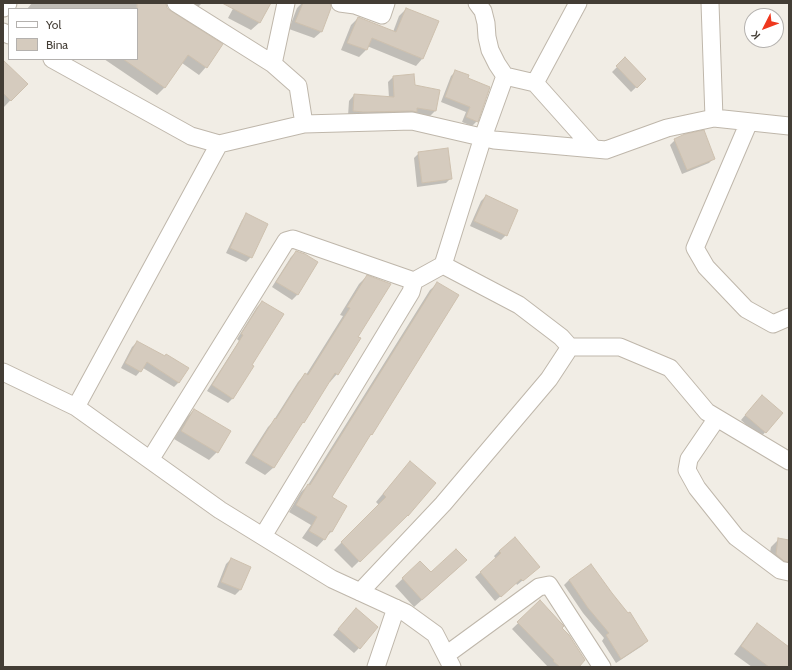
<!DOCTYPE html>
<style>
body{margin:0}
#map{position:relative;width:792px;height:670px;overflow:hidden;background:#f1ede5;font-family:Cabin,sans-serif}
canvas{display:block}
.frame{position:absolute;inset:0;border:4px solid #433d35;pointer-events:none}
.legend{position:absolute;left:8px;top:8px;width:130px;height:52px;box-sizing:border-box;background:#fff;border:1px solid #b4b1ae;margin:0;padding:5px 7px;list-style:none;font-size:12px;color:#433d35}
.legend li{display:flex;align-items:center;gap:8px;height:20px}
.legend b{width:20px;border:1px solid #b4b1ae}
.north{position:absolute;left:744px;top:8px;width:40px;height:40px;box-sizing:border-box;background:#fff;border:1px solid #b4b1ae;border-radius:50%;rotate:228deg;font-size:11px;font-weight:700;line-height:16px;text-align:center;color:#433d35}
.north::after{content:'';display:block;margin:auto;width:14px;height:18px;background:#ef381e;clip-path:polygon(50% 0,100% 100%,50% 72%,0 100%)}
</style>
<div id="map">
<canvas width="792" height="670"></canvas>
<div class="frame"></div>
<ul class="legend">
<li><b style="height:5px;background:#fff"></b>Yol</li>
<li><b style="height:11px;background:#d5cbbe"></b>Bina</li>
</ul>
<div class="north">K</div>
</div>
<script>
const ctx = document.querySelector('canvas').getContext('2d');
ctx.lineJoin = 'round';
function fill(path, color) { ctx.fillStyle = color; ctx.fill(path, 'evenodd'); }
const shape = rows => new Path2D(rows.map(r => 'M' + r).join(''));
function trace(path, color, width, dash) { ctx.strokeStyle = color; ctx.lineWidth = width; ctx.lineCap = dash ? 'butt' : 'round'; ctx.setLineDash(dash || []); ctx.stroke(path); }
fill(shape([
 [32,3,163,3,206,67,199,75,182,63,164,88,157,95,104,59,137,59,137,9,27,9],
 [192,3,202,3,198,7],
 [236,3,271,3,270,4,259,23,251,30,228,18],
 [302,3,329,3,330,7,321,32,314,38,289,29,297,8],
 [406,9,422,59,416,66,367,46,366,50,359,57,341,50,351,25,358,18,393,32,399,16],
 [625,59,645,79,631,92,612,72],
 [3,61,26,84,3,108],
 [456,71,477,121,472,126,462,122,466,112,441,102,451,76],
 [393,77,414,86,439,91,435,111,430,116,415,113,411,117,348,116,349,101,354,95,389,98,388,82],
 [675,140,714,158,709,163,682,174,670,145],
 [419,153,451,178,446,183,417,187,414,158],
 [486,196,506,235,501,240,470,226,481,201],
 [247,215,267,224,251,257,246,262,226,253,242,220],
 [296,252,317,263,297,295,292,300,272,287,291,257],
 [367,276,357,337,337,374,330,382,329,381,303,422,298,427,273,468,265,475,245,463,268,427,272,423,298,382,305,374,306,375,343,316,340,315,359,284],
 [438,283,371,434,368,437,330,498,345,506,331,532,317,547,302,538,311,525,289,512,301,492,308,485,430,290],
 [262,302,251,365,233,398,228,403,207,391,239,341,237,339,257,307],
 [137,342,179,382,174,387,143,368,136,376,121,368,132,347],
 [757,401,782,413,760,438,741,420],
 [194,410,230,432,217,452,209,460,174,439,186,418],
 [403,470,399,522,352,568,334,550,379,505,376,502],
 [515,538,533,572,517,585,516,583,495,601,475,577,496,559,494,556,499,551],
 [779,539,789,541,789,574,768,562,771,547],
 [231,559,250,567,240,590,235,595,217,587,226,564],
 [420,562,431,573,458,568,414,607,395,586],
 [569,580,647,641,642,646,616,663,602,641,604,638,583,613,564,585],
 [540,602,560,628,580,667,548,667,512,629],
 [351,614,359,648,354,653,333,635],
 [757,625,789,648,789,667,752,667,734,654,750,632]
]), '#0003');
const building = shape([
 [137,3,165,3,166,4,167,8,171,11,223,44,207,68,188,55,165,88,123,59,137,59,137,3],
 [222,3,271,3,260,23,222,3],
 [303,3,330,3,331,8,322,32,295,22,303,3],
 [406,8,439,21,423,59,372,38,367,50,347,43,358,17,396,32,406,8],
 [625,57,646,79,637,88,616,66,625,57],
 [3,60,28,84,11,101,3,93,3,60],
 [455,70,469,75,468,78,490,87,478,122,466,117,470,107,445,97,455,70],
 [414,74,415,85,440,90,436,111,417,108,417,112,412,111,364,112,353,111,354,94,394,97,393,76,414,74],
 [704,130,715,159,687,170,674,139,685,134,704,130],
 [448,148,452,179,422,183,418,152,448,148],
 [486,195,518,210,507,236,474,221,486,195],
 [246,213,268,224,252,258,230,248,246,213],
 [296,251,305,254,318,262,298,295,276,282,296,251],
 [367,275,391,284,358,337,361,338,338,375,335,373,304,423,303,422,274,468,252,455,275,418,276,419,305,373,308,375,350,308,347,307,367,275],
 [437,282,459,295,372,435,371,434,332,497,347,506,332,532,330,531,325,540,309,531,317,517,296,505,308,484,310,485,437,282],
 [262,301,284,314,252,365,254,366,233,399,212,385,243,335,241,334,262,301],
 [137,341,165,356,166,354,189,368,179,383,147,362,141,372,125,363,137,341],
 [762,395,783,413,766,433,745,415,762,395],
 [194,409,231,431,218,453,181,431,194,409],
 [410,461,436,483,408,516,408,515,360,562,341,542,386,497,383,494,410,461],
 [515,537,540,567,523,581,521,579,501,597,480,572,501,553,499,551,515,537],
 [778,538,789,540,789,562,784,561,776,554,778,538],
 [456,549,467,560,422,600,402,578,420,561,431,572,456,549],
 [231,558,251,567,241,590,221,582,231,558],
 [591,564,612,593,628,613,630,612,648,641,621,659,606,635,609,633,588,608,569,580,591,564],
 [540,600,561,623,564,626,562,628,569,635,585,660,579,667,560,667,553,661,554,660,517,622,540,600],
 [356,608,378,627,360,649,338,629,356,608],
 [757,623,789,647,789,667,769,667,741,646,757,623]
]);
fill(building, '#d5cbbe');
trace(building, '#cdc0ae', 1);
const minor = shape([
 [176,3,273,64,298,86,304,124],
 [340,3,355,5,382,15,386,3],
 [477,3,483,11,486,23,487,37,490,50,497,64,505,76,535,83,594,149],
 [710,3,714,118],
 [3,32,9,35],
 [52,59,191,136,219,144,304,124,412,121,494,140,606,150,667,128,714,118,789,126],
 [273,64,286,3],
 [535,83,578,3],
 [749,122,695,248,706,267,746,309,773,324,789,317],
 [443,265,519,305,561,337,570,347],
 [570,347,620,347,670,368,707,412,789,461],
 [3,372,76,407,220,510,332,579,406,613,435,634,452,667],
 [76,407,219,144],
 [717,418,689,459,687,470,697,488,736,537,780,570,789,572],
 [150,460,286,241,293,239,414,281],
 [263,536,411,292,414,281,443,265,483,137,505,76],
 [360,592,443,504,549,379,570,347],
 [446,655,539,587,549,585,602,667],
 [376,667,396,608]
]);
const tertiary = shape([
 [3,6,6,3]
]);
trace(minor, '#bfb7ab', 19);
trace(tertiary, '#bfb7ab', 23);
trace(minor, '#fff', 17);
trace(tertiary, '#fff', 21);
</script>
